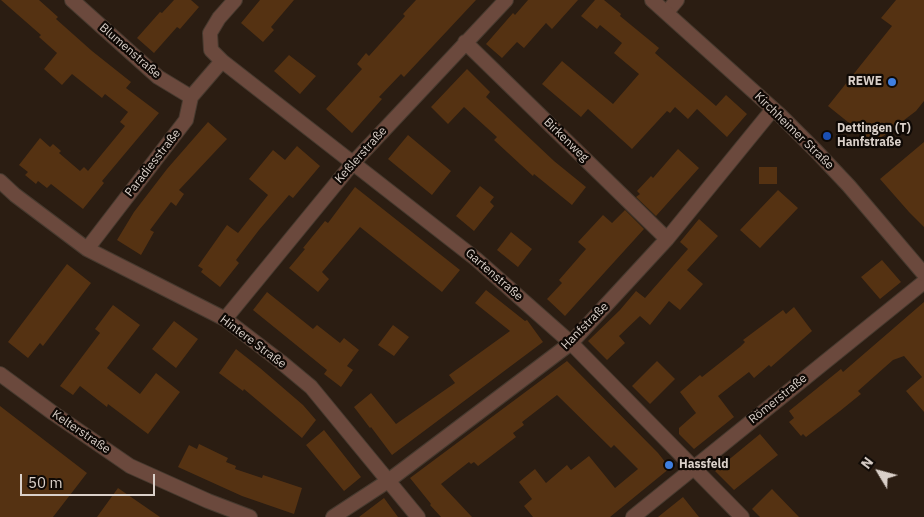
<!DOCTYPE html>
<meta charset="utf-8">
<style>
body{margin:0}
#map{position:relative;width:924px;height:517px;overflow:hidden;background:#2b1d12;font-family:"IBM Plex Sans",sans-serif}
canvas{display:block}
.north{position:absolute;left:854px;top:447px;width:50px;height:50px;-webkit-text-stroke:4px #0f0905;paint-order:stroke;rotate:307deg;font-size:14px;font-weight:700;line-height:20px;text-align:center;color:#dad0c9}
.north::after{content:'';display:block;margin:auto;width:18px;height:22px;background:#dad0c9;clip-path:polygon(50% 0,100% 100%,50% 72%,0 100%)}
.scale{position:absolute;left:20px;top:474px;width:135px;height:22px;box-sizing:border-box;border:2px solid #dad0c9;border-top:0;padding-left:6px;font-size:15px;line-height:18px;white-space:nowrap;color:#dad0c9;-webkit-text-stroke:4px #0f0905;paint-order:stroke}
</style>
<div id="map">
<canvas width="924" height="517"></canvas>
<div class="north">N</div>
<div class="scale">50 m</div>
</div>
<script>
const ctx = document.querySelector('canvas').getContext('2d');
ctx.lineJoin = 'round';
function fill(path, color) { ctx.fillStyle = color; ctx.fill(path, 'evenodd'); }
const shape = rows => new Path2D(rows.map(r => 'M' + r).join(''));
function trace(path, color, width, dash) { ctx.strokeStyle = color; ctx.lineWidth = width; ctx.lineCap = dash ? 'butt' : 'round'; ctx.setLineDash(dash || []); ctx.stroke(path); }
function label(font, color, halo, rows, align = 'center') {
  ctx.font = font + ' "IBM Plex Sans",sans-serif'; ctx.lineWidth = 4.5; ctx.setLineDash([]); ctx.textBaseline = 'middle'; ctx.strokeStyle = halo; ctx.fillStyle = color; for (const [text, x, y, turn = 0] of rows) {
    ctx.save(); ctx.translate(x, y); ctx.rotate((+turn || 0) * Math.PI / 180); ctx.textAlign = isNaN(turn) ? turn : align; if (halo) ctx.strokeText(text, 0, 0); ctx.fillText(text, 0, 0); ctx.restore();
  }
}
fill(shape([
 [1,0,39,0,58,17,56,19,92,51,131,82,126,88,159,113,102,181,104,183,83,209,51,184,47,188,38,181,36,184,25,175,28,172,19,165,40,138,50,147,53,144,61,151,59,153,80,171,84,167,88,171,125,126,120,122,128,112,105,94,102,98,72,74,62,85,44,69,57,53,39,37,41,35],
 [174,0,191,0,199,7,180,29,177,27,154,53,137,38,160,12,162,13],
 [260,0,294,0,271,27,274,30,263,42,241,23],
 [416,0,476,0,404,77,401,74,379,97,382,99,352,133,326,109,362,69,357,64,366,53,369,56,405,16,403,14],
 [528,0,578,0,552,29,546,23,524,48,517,42,502,58,486,44,513,13,515,15],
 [595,0,604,0,621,14,620,16,659,48,655,53,716,106,726,95,747,114,727,137,697,109,688,119,675,107,670,113,667,111,632,149,588,109,581,117,542,84,562,61,613,104,639,74,614,53,622,43,600,25,597,29,581,16],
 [896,0,924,0,924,101,916,111,874,143,828,106,892,26,881,18],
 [289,55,316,76,300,94,274,71],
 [467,69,490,92,486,97,554,161,586,187,572,205,534,174,533,176,494,140,497,137,464,107,448,124,431,107],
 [208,122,227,139,179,190,184,194,176,206,171,202,150,230,154,232,141,255,117,240,134,212,167,169],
 [408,135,451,171,432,195,388,159],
 [924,142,924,227,909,212,880,179],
 [297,146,320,166,293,198,289,195,259,230,236,260,239,263,220,287,201,272,203,269,198,266,227,225,238,233,268,195,249,179,273,150,285,160],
 [678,149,699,168,656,216,636,197,640,194,637,191,651,176,653,178],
 [759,167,777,167,777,184,759,184],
 [480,186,494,197,490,202,494,206,474,231,456,216],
 [355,187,460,270,442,292,360,227,322,272,329,279,318,292,289,268,305,249,303,248,325,221,328,223],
 [778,190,798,208,760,248,740,230],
 [625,210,644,229,565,316,547,299,562,283,559,280,586,249,578,242,603,215,612,223],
 [699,219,718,236,687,270,703,284,680,310,669,301,650,325,640,316,619,336,625,343,607,360,588,341,620,310,636,291,645,298,688,249,680,242],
 [511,232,532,249,518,267,497,250],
 [882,260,901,282,880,299,861,277],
 [67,264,91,283,43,346,40,343,28,358,8,342],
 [486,290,525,321,527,320,543,342,392,455,371,427,370,428,354,407,371,393,396,424,455,383,449,375,510,331,475,303],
 [267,292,313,329,317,325,340,343,344,338,359,350,347,366,353,370,341,387,324,374,327,370,253,310],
 [924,302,924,412,906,391,922,377,904,356,893,360,885,367,858,391,861,394,840,411,806,437,803,434,801,436,789,422,794,418,789,411,841,369,843,372],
 [113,305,140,325,107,368,140,394,156,373,180,392,148,434,108,404,107,407,80,386,73,395,60,386,100,333,95,329],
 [794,307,812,331,771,367,769,365,754,378,749,372,718,396,734,417,694,449,679,434,679,428,696,413,680,392,700,375,702,377,740,347,745,342,743,340,783,310,786,314],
 [174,321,198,339,176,368,152,349],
 [393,325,409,337,394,356,378,345],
 [236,349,260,368,303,405,316,420,302,438,244,389,243,391,219,373],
 [567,361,658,453,670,468,610,517,533,517,524,506,532,499,519,482,535,469,546,483,567,465,571,470,589,456,615,488,638,469,614,445,611,448,557,395,522,422,524,425,513,433,516,437,478,466,474,462,471,464,469,462,441,484,472,517,441,517,430,505,431,504,410,478],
 [657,361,675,379,650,404,632,386],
 [0,406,87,473,53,517,0,517],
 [324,430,361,477,344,491,306,445],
 [760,434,778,455,734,490,715,471],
 [199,444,228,458,226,462,236,466,235,469,262,478,263,475,302,488,294,514,242,496,178,467,189,445,197,449],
 [118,488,160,517,97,517],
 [772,489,799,517,760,517,752,509],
 [683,497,699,517,658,517],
 [384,498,398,517,359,517]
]), '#553212');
const minor = shape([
 [72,0,158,77,191,97],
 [667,12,677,0],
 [465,42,667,239],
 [222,61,476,259,571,343,742,517],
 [0,181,15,195,87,249,225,319,281,362,311,387,418,517],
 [87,249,186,120,191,97,222,61,211,50,210,33,219,18,235,0],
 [225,319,353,163,506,0],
 [0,374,53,413,130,466,208,501,250,517],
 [333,517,388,481,571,343,667,239,773,109],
 [633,517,924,282]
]);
const tertiary = shape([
 [652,0,781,116,816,151,849,186,924,274]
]);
trace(minor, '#473a2f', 16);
trace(tertiary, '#473a2f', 16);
trace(minor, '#6b493d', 14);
trace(tertiary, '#6b493d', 14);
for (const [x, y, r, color] of [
 [892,82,5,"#3f7fe0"],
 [827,136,5,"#1a4fb4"],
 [669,465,5,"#3f7fe0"]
]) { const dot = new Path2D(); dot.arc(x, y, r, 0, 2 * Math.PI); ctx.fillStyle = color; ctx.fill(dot); trace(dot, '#0f0905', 2); }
label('12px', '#dad0c9', '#0f0905', [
 ["Blumenstraße",130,51,41],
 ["Kirchheimer Straße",794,131,44],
 ["Birkenweg",566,140,44],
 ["Keßlerstraße",361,155,-48],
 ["Paradiesstraße",153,163,-52],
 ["Gartenstraße",494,275,41],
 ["Hanfstraße",585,326,-45],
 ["Hintere Straße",253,342,37],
 ["Römerstraße",778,399,-39],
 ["Kelterstraße",81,432,34]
]);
label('bold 12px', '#dad0c9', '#0f0905', [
 ["REWE",882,82,"right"],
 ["Dettingen (T)",837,129],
 ["Hanfstraße",837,143],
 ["Hassfeld",679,465]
], 'left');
</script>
